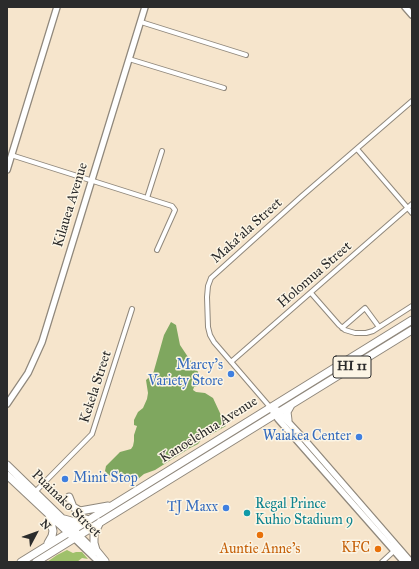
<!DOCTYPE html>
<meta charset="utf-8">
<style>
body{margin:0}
#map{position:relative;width:419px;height:569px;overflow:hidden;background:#f6e5cc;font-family:"IM FELL Great Primer",serif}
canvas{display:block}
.frame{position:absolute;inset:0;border:8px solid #2b2b2b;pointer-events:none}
.north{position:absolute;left:16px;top:513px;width:40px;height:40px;-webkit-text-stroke:3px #fcf5e5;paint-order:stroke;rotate:49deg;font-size:11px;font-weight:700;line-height:16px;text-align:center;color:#2b2b2b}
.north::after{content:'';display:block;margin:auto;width:14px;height:18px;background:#2b2b2b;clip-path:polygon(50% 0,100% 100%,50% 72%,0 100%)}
</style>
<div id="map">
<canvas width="419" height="569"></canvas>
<div class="frame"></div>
<div class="north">N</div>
</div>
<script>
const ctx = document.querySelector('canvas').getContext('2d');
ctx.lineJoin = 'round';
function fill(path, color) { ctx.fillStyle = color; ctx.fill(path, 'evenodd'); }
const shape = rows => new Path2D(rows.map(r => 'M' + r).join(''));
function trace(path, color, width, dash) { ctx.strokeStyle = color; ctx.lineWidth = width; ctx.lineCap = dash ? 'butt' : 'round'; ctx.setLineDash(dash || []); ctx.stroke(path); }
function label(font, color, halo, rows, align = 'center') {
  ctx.font = font + ' "IM FELL Great Primer",serif'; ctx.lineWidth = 3; ctx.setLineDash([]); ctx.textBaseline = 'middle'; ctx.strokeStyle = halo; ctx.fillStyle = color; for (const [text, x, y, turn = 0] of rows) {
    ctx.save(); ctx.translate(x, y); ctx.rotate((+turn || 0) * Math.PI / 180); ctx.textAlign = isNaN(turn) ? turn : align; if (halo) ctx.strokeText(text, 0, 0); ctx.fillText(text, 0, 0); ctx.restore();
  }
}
fill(shape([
 [67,550,73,553,76,552,82,552,88,559,82,558,77,562,47,562,57,555]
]), '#9fc16b');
fill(shape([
 [171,322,176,325,180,345,200,375,199,384,198,386,194,387,193,390,196,392,205,393,213,398,226,426,201,440,198,444,190,448,155,470,144,474,138,479,134,480,108,475,105,471,106,466,120,452,131,449,133,446,134,441,134,435,137,426,134,425,134,420,138,412,143,408,147,399,148,393,146,380,153,374,164,335]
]), '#7fa75f');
const street = shape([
 [141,22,246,55],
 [129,59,224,88],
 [357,149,412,213],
 [11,155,172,206,175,210,157,250],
 [147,198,162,151],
 [311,293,339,325,345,330,355,333,366,333,373,331,412,306],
 [342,328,365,308,379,327],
 [231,362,412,204],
 [270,407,214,342,210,335,208,327,207,297,208,286,211,278,302,196,412,101],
 [34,493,92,434,132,309],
 [382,562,395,550]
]);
const secondary = shape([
 [405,7,412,15],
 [7,170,57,7],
 [7,404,28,373,42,342,145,7],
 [270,407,278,419,404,562],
 [277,410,305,440,411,562],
 [79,535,96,552],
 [74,538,99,562]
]);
const highway = shape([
 [288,420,287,412,291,405],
 [7,465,76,532],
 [7,475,71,535],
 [69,497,73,507,80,511,108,506],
 [64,519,75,522,86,519],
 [100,522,94,534,94,543,96,550,105,561],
 [48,543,52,536,53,531,49,514],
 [21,562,412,320],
 [36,562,412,330]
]);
trace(street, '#90887c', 6);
trace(secondary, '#90887c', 8);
trace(highway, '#90887c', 9);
trace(street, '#fff', 4);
trace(secondary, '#fff', 5.5);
trace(highway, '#fff', 7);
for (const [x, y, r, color] of [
 [231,374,4,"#3f7fe0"],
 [359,437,4,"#3f7fe0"],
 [65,479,4,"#3f7fe0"],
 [226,508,4,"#3f7fe0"],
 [247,513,4,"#0f9aa8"],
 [260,535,4,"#e8710a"],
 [378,549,4,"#e8710a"]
]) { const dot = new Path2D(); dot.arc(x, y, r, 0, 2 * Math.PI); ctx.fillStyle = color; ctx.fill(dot); trace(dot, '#fcf5e5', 1.5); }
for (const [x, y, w] of [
 [352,367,38]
]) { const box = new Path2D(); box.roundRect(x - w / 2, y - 11, w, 22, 3); ctx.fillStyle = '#fcf5e5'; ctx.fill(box); trace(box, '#2b2b2b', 1); }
label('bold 13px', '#2b2b2b', null, [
 ["HI 11",352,367]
]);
label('14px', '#2b2b2b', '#fcf5e5', [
 ["Kilauea Avenue",71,205,-73],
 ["Maka‘ala Street",247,231,-42],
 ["Holomua Street",315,275,-41],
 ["Kekela Street",96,387,-72],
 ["Kanoelehua Avenue",209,430,-32],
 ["Puainako Street",66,504,44]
]);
label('14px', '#366cbe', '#fcf5e5', [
 ["Marcy’s",223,366],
 ["Variety Store",223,382],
 ["Waiakea Center",351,437],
 ["Minit Stop",73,479,"left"],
 ["TJ Maxx",218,508]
], 'right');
label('14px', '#0d838f', '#fcf5e5', [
 ["Regal Prince",255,505],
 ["Kuhio Stadium 9",255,521]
], 'left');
label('14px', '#c56008', '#fcf5e5', [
 ["KFC",370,549],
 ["Auntie Anne's",260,550,"center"]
], 'right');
</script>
